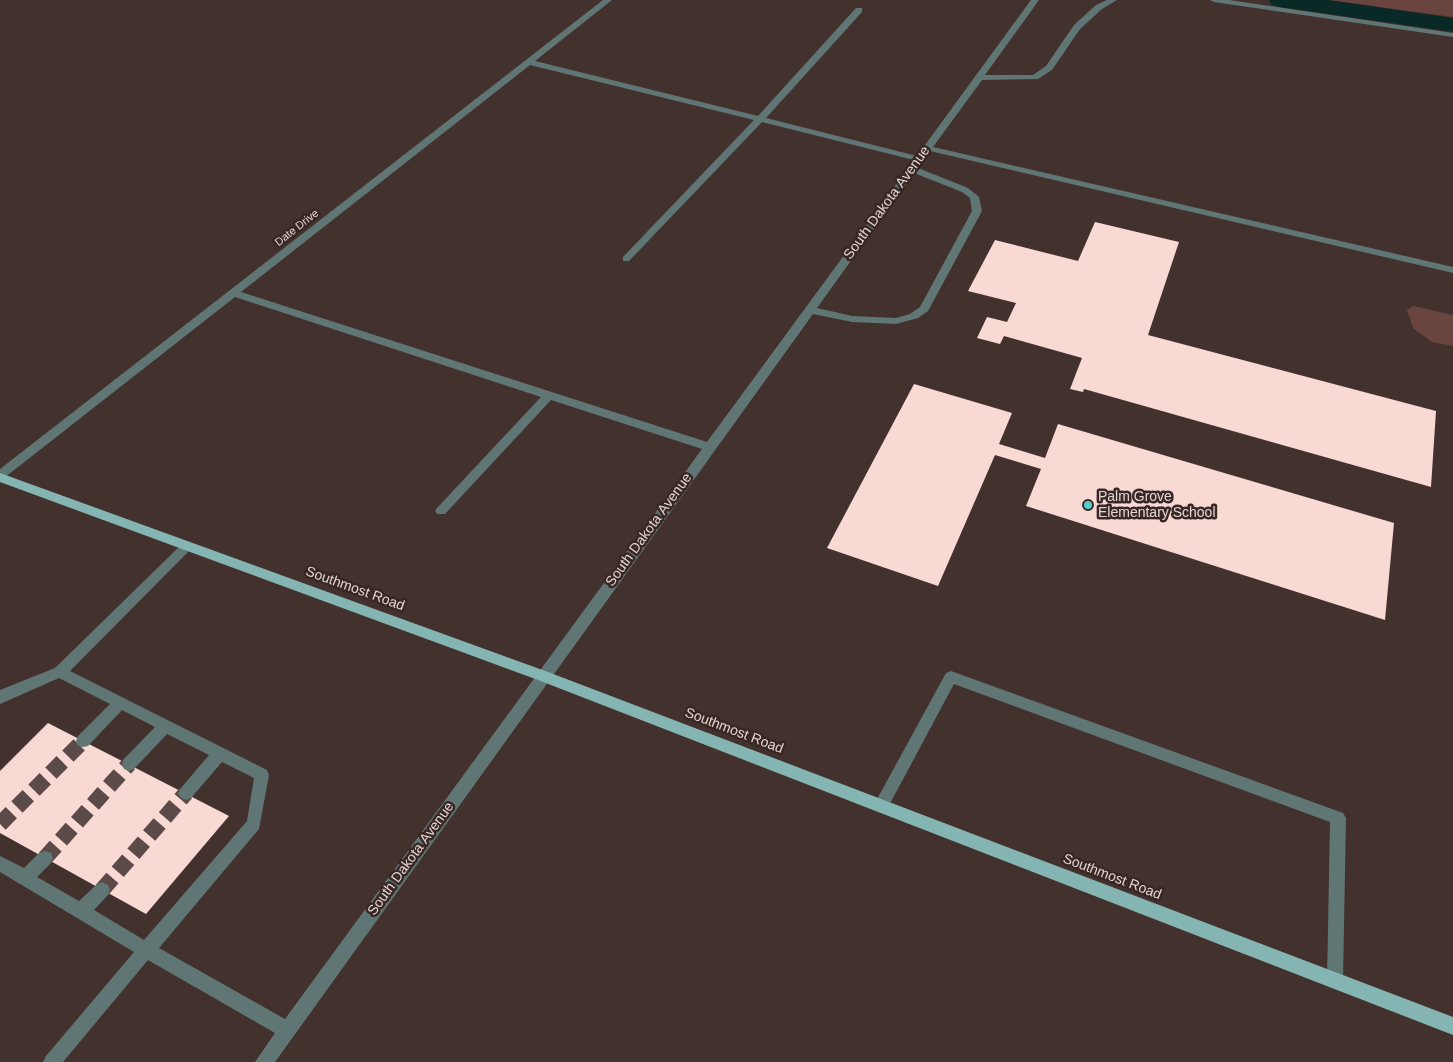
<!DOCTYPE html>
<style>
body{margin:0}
canvas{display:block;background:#43312e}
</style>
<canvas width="1453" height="1062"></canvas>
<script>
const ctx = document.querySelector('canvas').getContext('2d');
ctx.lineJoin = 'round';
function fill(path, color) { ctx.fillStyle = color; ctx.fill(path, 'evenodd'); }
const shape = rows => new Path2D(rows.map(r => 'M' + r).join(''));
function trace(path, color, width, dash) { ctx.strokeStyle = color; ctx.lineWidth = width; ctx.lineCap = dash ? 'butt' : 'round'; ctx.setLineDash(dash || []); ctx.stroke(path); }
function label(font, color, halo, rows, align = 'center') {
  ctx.font = font + ' Helvetica,sans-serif'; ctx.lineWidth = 5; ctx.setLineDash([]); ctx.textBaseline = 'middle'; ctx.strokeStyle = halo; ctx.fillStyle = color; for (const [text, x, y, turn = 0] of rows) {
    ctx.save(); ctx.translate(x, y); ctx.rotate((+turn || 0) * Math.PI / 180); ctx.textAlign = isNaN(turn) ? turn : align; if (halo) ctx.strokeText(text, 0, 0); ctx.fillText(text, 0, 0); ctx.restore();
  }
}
fill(shape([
 [1329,0,1453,0,1453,17],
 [1413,306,1453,315,1453,346,1432,342,1413,328,1407,310]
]), '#6a453f');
fill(shape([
 [1269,0,1328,0,1453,18,1453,32,1280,7,1272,5,1269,0]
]), '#092927');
fill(shape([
 [1095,222,1179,242,1148,335,1436,411,1431,487,1084,389,1083,392,1070,389,1082,358,1004,336,1000,344,977,338,987,317,1007,322,1016,303,968,291,995,240,1078,261],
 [914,384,1012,413,999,444,1045,458,1058,424,1394,523,1385,620,1026,506,1041,469,995,455,938,586,827,548],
 [48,723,229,816,146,914,0,833,0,771]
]), '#f9d9d4');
trace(shape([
 [0,824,83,741],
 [45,858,129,764],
 [102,890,186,793]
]), '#5b4a47', 16, [16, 8]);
fill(shape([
 [603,0,612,0,535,61,758,116,856,8,862,8,862,12,766,118,917,156,1031,0,1039,0,985,75,1033,75,1046,66,1074,25,1096,5,1107,0,1117,0,1102,9,1080,29,1052,70,1038,79,982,80,933,147,1453,267,1453,273,930,151,918,168,968,188,979,197,982,211,928,311,918,318,896,324,852,322,813,314,275,1062,255,1062,275,1033,148,960,63,1062,43,1062,46,1056,134,952,0,872,0,856,24,868,39,853,45,851,51,853,53,858,51,863,37,877,79,901,96,885,102,882,108,885,110,890,108,895,94,910,144,940,247,821,254,778,222,762,191,798,186,800,181,798,178,793,181,788,209,755,167,734,134,769,129,771,124,769,122,764,124,759,155,727,122,710,88,746,83,747,78,746,76,741,78,736,110,704,59,678,0,704,0,690,55,668,182,544,190,544,192,547,190,550,70,671,267,770,269,775,259,829,159,948,285,1019,702,449,551,400,445,514,437,514,435,511,437,508,541,397,235,297,4,478,0,479,0,469,603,0],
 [530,65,754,120,623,257,623,261,629,261,762,122,914,160,707,442,241,292,530,65],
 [914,173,962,192,970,198,972,211,920,307,910,314,896,318,852,316,817,308,914,173],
 [1210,0,1229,0,1453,33,1453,37,1214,2,1210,0],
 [951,671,1343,813,1346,818,1343,981,1341,987,1335,989,1329,987,1327,981,1330,822,954,684,886,811,881,813,876,811,873,806,876,801,946,673,951,671]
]), '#5f7675');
fill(shape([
 [0,473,548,672,1453,1017,1453,1035,538,680,0,482,0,473]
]), '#84b5b2');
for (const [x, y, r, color] of [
 [1088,505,5,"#54cdc8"]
]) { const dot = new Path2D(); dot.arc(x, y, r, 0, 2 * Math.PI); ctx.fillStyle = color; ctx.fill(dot); trace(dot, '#392724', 2); }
label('11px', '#e2d6d4', '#392724', [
 ["Date Drive",297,228,-38]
]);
label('14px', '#e2d6d4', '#392724', [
 ["South Dakota Avenue",887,203,-54],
 ["South Dakota Avenue",649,530,-54],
 ["Southmost Road",355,589,20],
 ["Southmost Road",734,731,21],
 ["South Dakota Avenue",411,859,-54],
 ["Southmost Road",1112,877,21]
]);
label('14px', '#e2d6d4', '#392724', [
 ["Palm Grove",1098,497],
 ["Elementary School",1098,513]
], 'left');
</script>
